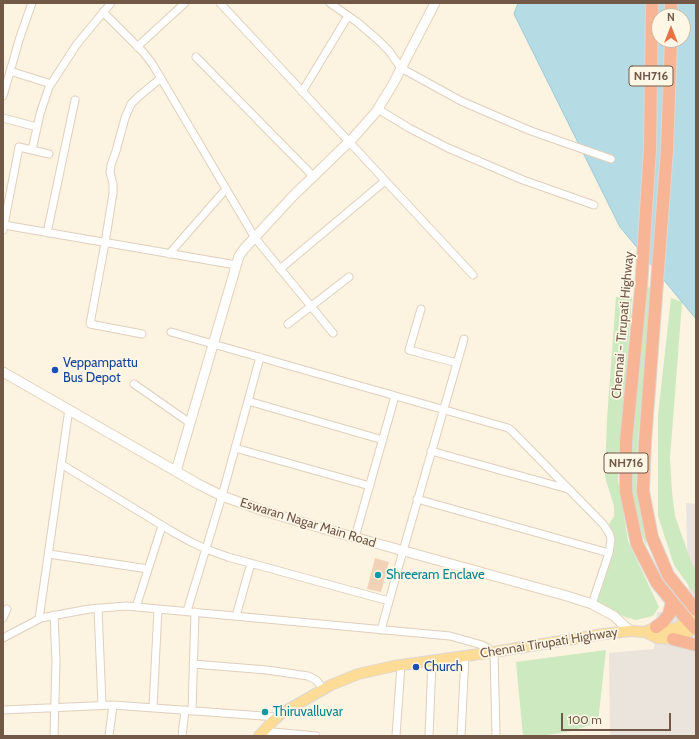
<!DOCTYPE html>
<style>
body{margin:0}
#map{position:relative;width:699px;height:739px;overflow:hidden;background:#fcf3e0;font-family:Cabin,sans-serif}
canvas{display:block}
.frame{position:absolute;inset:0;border:4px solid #725947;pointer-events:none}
.north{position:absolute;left:651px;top:8px;width:40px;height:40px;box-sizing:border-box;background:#fff7e6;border:1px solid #c7b8a6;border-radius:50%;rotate:0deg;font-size:11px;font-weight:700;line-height:16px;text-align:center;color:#725947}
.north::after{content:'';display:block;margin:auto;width:14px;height:18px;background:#e77244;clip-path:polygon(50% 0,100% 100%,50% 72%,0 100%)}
.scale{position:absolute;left:561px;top:713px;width:110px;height:18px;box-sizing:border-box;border:2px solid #725947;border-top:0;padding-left:5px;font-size:12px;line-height:14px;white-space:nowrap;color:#725947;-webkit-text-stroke:3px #fff7e6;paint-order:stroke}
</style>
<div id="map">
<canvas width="699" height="739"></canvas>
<div class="frame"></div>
<div class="north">N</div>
<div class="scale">100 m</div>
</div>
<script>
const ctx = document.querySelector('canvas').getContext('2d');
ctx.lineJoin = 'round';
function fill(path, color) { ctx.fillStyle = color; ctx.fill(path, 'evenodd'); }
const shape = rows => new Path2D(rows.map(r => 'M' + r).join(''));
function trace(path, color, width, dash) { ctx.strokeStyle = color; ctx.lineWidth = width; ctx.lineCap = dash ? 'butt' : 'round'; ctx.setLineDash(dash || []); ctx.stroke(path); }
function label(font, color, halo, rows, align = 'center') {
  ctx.font = font + ' Cabin,sans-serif'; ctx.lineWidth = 3.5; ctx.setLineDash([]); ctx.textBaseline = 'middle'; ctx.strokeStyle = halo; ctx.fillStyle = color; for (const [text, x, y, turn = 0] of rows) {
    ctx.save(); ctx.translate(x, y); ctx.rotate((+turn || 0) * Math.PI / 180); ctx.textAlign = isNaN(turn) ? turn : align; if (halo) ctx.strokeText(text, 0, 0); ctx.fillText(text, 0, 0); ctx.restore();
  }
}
fill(shape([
 [686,503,696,504,696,736,610,736,609,653,654,649,657,612,689,612]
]), '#eae4dc');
fill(shape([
 [684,277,670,458,672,492,675,516,692,564,696,569,696,596,674,565,658,516,658,415,671,298,682,302],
 [647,287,652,288,638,438,636,490,647,547,642,535,632,490,632,437],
 [616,297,632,297,618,480,628,541,659,607,653,616,636,620,625,617,596,603,613,551,615,543,615,537,609,524,614,516,614,506,605,477,607,419],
 [606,650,598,722,572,731,541,736,523,736,516,662]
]), '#cde9bf');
const water = shape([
 [518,3,696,3,696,319,620,227,514,14,518,3],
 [659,16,683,16,683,40,659,40,659,16]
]);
fill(water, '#b5dbe5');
trace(water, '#9bcad7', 1);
fill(shape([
 [375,558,389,562,381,592,367,589]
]), '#f2d2b7');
const street = shape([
 [220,3,473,275],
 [330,3,357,22,377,39,389,51,401,68,461,101,498,117,531,131,611,159],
 [103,12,144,53,153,65,255,238,333,333],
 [137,47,185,3],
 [196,57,313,176],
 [10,71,51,84],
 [302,92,348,16],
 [3,96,20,37,32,3],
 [378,109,409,128,448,148,523,180,594,205],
 [3,118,37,127],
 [32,150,40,114,49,87,77,44,111,3],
 [4,225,236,265],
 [3,230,19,147,49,154],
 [47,233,75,100],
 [169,254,226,189],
 [280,269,385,181],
 [421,309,409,350,457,363],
 [288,324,349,277],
 [171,332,508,428,512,431,603,524,609,533,611,539,609,553,592,604],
 [142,334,90,324,105,243,113,193,113,184,110,172,111,165,116,151,125,118,131,104,138,97,161,78],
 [134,384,190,423],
 [248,401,383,440],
 [235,448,370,486],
 [431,451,568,489],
 [61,464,173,532,191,542,206,549,228,557,389,601],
 [417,499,609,553],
 [355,537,395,396],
 [49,554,148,569],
 [136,607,162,526],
 [98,608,102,705],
 [187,611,222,496,260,357],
 [54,615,56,661,54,736],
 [236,616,251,563],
 [3,618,7,609],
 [39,619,69,409],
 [381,630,403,551,464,339],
 [3,638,41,618,89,609,126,606,450,636,482,645,494,652,496,736],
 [193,664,267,670,308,676,316,680,323,689],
 [153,708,158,609],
 [3,710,113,705,277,717],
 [192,711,195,612],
 [263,731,316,736],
 [109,736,113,705],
 [182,736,185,710],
 [396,736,401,665],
 [429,736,432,661],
 [461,736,465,656]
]);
const secondary = shape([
 [3,372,198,484,222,496,264,511,328,530,567,596,592,604,614,616,630,631],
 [176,471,239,256,244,249,293,196,353,138,376,112,393,84,435,3]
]);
const primary = shape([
 [645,632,657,638,673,639,696,628],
 [259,736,273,721,282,713,331,685,358,674,394,666,494,652,603,634,630,631,645,632,656,627,668,629,677,628,696,616]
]);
const highway = shape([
 [652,3,650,149,641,288,626,441,626,492,637,544,657,583,688,621,696,629],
 [671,3,671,16],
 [671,40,667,150,645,442,643,491,652,537,668,575,696,610],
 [656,627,663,622,669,614,672,602],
 [673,639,696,645]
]);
trace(street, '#e0cfbc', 9);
trace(secondary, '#e5d1ba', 11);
trace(primary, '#ddd7d3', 12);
trace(highway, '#ddd7d3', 14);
trace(street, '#fff', 7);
trace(secondary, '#fff', 9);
trace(primary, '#fcdc97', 10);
trace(highway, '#f7b596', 12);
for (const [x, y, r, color] of [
 [55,370,4,"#1a4fb4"],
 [378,575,4,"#0f9aa8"],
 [416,667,4,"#1a4fb4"],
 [265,712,4,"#0f9aa8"]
]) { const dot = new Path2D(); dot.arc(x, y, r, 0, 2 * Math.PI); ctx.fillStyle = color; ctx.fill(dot); trace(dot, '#fff7e6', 1.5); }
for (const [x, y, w] of [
 [651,76,44],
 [626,463,44]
]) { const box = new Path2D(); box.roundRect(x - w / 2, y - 10, w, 20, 3); ctx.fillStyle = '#fff7e6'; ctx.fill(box); trace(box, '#725947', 1); }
label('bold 12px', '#725947', null, [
 ["NH716",651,76],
 ["NH716",626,463]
]);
label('13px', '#725947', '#fff7e6', [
 ["Chennai - Tirupati Highway",623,325,-85],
 ["Eswaran Nagar Main Road",308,523,17],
 ["Chennai Tirupati Highway",549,643,-9]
]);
label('13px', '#164399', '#fff7e6', [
 ["Veppampattu",63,363],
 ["Bus Depot",63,378],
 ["Church",424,667]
], 'left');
label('13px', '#0d838f', '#fff7e6', [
 ["Shreeram Enclave",386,575],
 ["Thiruvalluvar",273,712]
], 'left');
</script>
